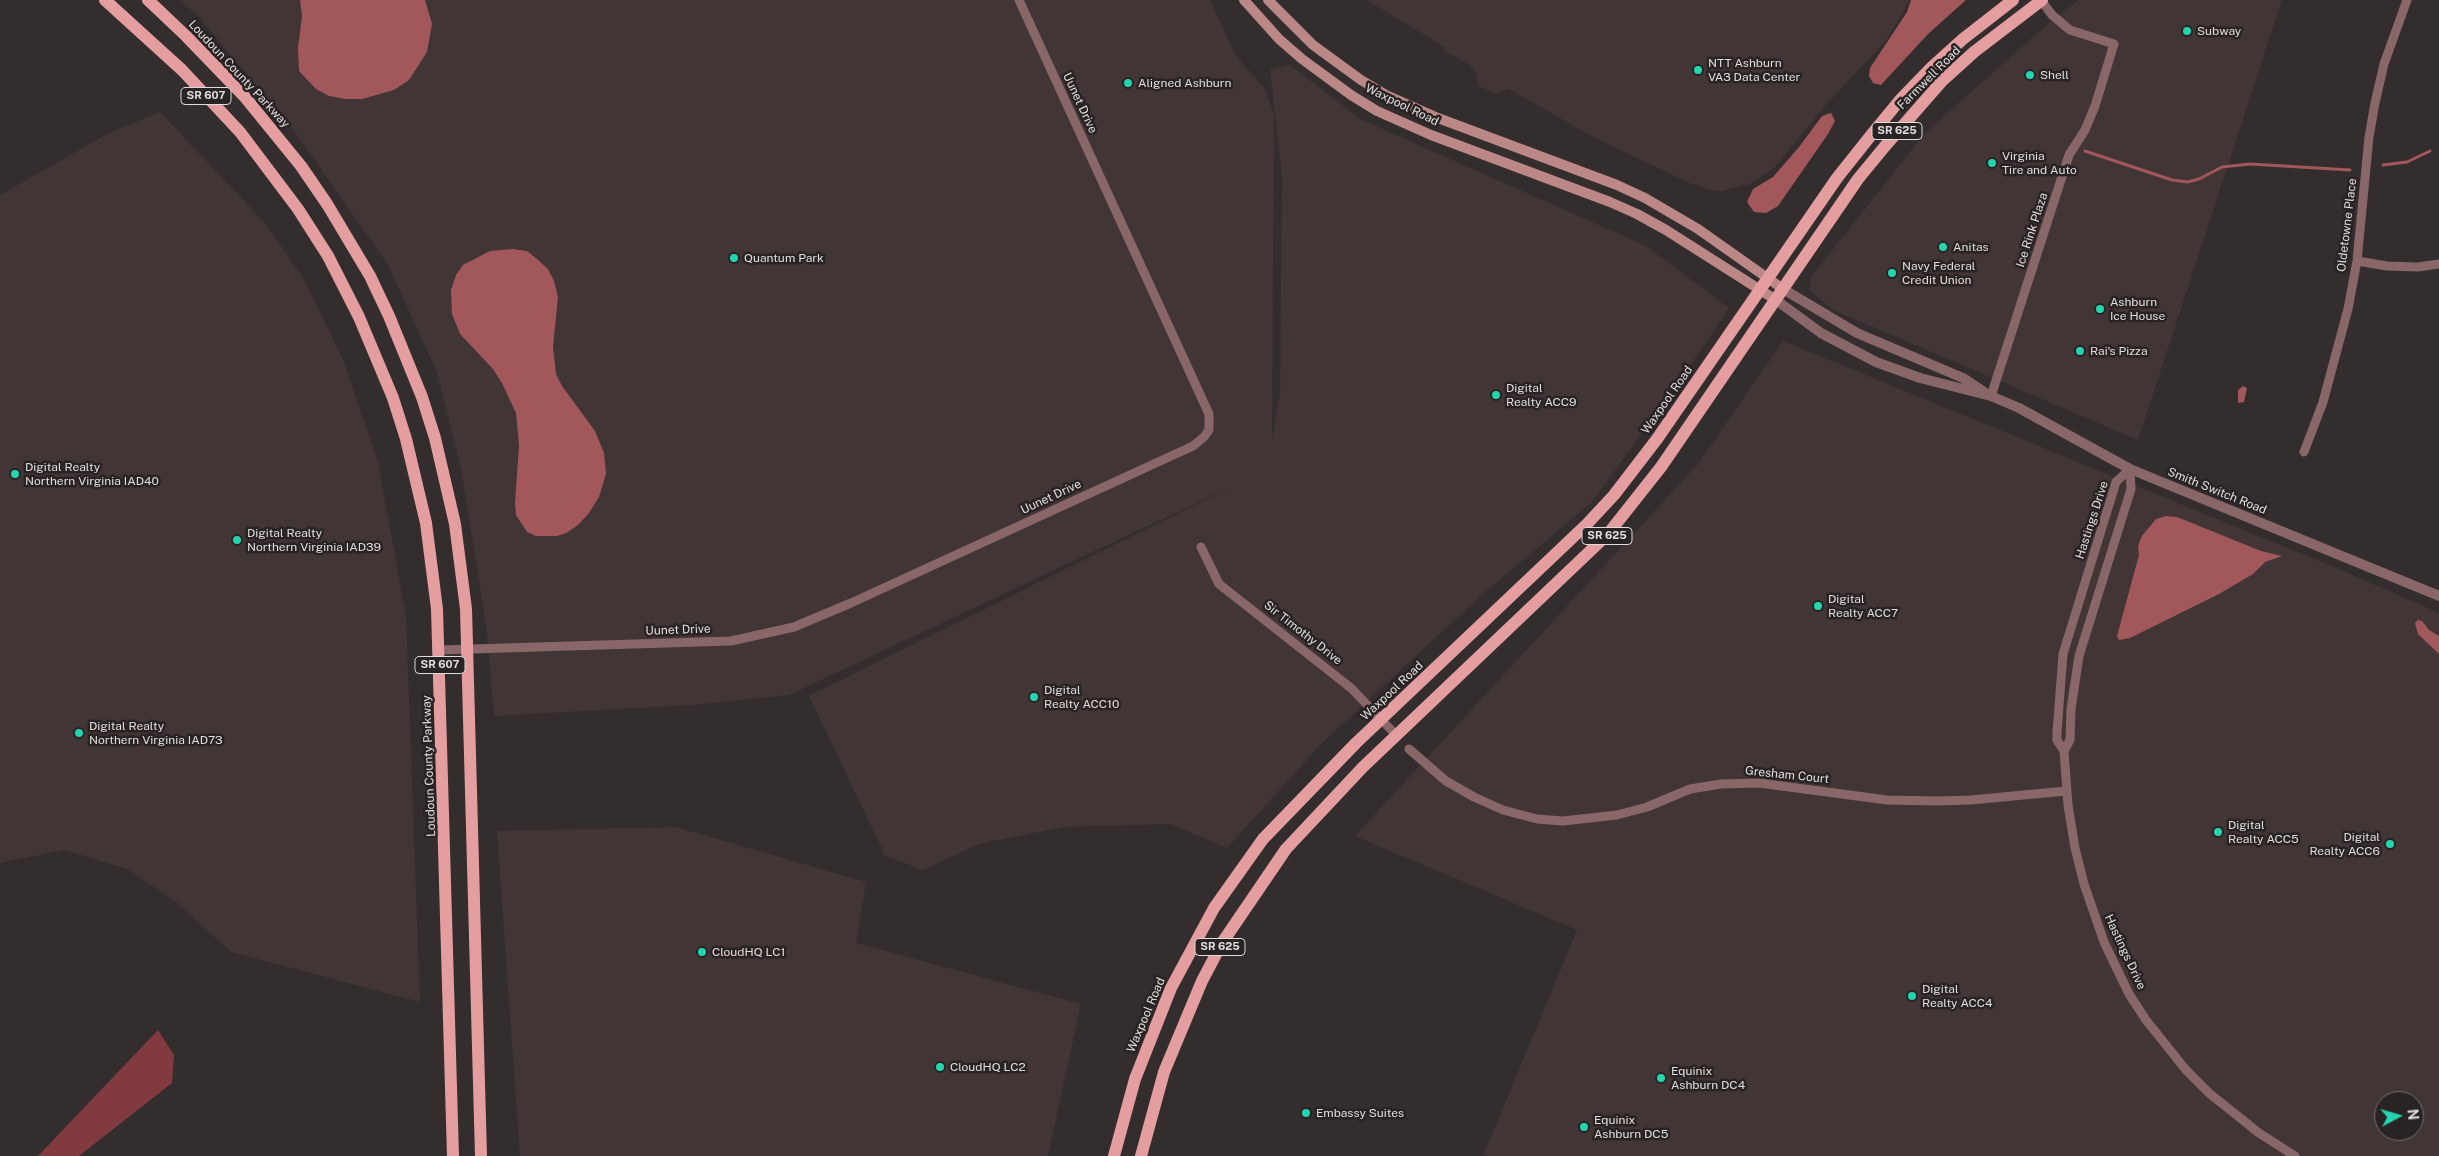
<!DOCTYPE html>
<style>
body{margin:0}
#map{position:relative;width:2439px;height:1156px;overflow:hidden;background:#332d2d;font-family:"Public Sans",sans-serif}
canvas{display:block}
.north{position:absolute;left:2374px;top:1091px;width:50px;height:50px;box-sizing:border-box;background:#292323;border:1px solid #726d6d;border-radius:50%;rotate:84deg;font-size:14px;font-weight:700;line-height:20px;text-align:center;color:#e0dcdc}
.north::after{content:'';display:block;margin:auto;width:18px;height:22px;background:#22d5af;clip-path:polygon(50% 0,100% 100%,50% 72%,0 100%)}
</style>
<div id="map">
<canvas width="2439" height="1156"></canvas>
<div class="north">N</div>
</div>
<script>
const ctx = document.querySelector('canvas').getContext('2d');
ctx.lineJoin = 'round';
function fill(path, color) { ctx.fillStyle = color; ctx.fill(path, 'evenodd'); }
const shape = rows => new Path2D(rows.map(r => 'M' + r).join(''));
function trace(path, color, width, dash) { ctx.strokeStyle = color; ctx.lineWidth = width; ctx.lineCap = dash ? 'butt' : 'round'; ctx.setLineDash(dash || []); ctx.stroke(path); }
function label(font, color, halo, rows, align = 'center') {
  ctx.font = font + ' "Public Sans",sans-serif'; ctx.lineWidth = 5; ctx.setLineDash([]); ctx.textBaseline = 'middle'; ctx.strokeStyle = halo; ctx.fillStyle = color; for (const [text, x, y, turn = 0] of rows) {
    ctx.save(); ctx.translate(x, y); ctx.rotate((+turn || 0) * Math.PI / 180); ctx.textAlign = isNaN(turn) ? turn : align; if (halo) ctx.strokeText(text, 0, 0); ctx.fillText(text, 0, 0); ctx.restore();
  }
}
fill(shape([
 [180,0,1210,0,1236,56,1265,89,1274,116,1272,439,1280,394,1282,178,1270,70,1290,65,1362,120,1646,246,1729,308,1669,397,1591,503,1484,593,1321,744,1227,848,1170,824,1063,827,979,844,923,870,883,855,884,853,809,696,1235,485,789,695,694,705,494,716,487,631,462,474,436,370,387,263,294,131,199,17],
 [1367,0,1910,0,1887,39,1824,107,1775,167,1750,184,1722,191,1711,190,1691,184,1584,132,1509,89,1497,94,1478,86,1477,74,1470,65,1443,50,1445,47,1441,45],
 [2078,0,2282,0,2138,440,1835,311,1809,290,1811,277,1925,133,2041,30],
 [160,112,263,221,303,277,344,362,378,462,406,616,420,1002,231,952,175,901,127,869,64,850,0,863,0,195,107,134],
 [1783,341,2346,572,2439,613,2439,1156,1483,1156,1577,930,1355,836,1698,464],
 [2384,1101,2414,1101,2414,1131,2384,1131],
 [676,827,866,882,856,943,1081,1004,1048,1156,520,1156,497,831]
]), '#423535');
fill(shape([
 [158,1030,174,1055,172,1083,79,1156,38,1156]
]), '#813a3f');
fill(shape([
 [300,0,425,0,432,24,427,52,409,80,394,90,362,99,346,99,329,96,316,89,299,71,298,48,302,16],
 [1911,0,1966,0,1928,34,1881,85,1873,83,1869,76,1870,68,1907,12],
 [1831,113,1835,121,1828,134,1778,206,1766,213,1754,212,1747,202,1753,189,1773,177,1799,147,1822,116],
 [513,249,527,251,537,259,548,269,554,281,558,297,553,347,556,374,562,386,595,431,604,453,606,474,599,497,589,513,578,525,566,533,557,536,536,536,527,532,516,515,515,503,519,445,516,413,502,383,493,369,460,334,452,314,451,290,456,275,463,265,490,251],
 [2243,386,2247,388,2244,402,2238,403,2238,390],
 [2166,516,2177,517,2261,551,2282,556,2265,562,2253,574,2219,594,2130,638,2119,640,2117,636,2139,555,2138,546,2142,536,2156,519],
 [2418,620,2422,621,2429,630,2439,636,2439,654,2418,634,2415,623]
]), '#a2585b');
trace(shape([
 [2085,151,2172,180,2188,182,2199,179,2222,167,2250,164,2350,170],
 [2383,165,2407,162,2430,151]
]), '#a2585b', 3);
trace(shape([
 [2357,261,2387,266,2418,267,2439,264],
 [1991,396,2069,155,2085,130,2095,106,2114,44,2070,30,2052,15,2041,0],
 [2304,452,2323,402,2348,309,2357,261,2369,137,2375,103,2384,64,2407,0],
 [2130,469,2116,482,2063,654,2057,732,2057,740,2064,751,2068,805,2075,848,2084,884,2104,942,2129,994,2146,1020,2186,1070,2209,1093,2259,1133,2295,1156],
 [1201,547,1219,584,1351,688,1397,736],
 [440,650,731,641,794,627,851,603,1193,446,1204,437,1209,430,1209,414,1019,0],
 [1409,749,1446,781,1474,797,1503,810,1537,819,1563,821,1617,815,1647,807,1690,789,1721,784,1759,783,1887,800,1937,801,1971,800,2066,791],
 [2064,751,2070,740,2071,709,2079,656,2131,489,2130,469]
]), '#896768', 9);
trace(shape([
 [1783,289,1857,333,1963,378,1984,392],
 [1776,300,1821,333,1876,362,1920,378,1991,396,2019,408,2130,469,2439,596]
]), '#896768', 10);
trace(shape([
 [1244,0,1279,39,1302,59,1351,95,1377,111,1431,135,1610,202,1637,214,1666,230,1776,300],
 [1268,0,1313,45,1361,80,1386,95,1438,118,1617,185,1645,198,1698,229,1783,289]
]), '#bc8787', 10);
trace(shape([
 [105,0,182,70,240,132,298,209,328,256,359,317,393,398,406,439,426,523,437,609,453,1156],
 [148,0,186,36,244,96,301,166,327,204,370,276,389,316,422,397,435,438,455,524,466,609,481,1156],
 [1114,1156,1135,1079,1171,988,1214,908,1263,839,1356,743,1587,524,1614,495,1657,439,1837,178,1872,134,1900,100,1932,67,1963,39,2013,0],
 [1141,1156,1164,1072,1202,981,1222,943,1286,849,1363,767,1608,534,1661,467,1858,179,1886,145,1942,81,1974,52,2042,0]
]), '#e49ea0', 12);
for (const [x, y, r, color] of [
 [2187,31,5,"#22d5af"],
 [1698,70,5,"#22d5af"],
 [2030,75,5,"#22d5af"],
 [1128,83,5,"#22d5af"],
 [1992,163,5,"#22d5af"],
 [1943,247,5,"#22d5af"],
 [734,258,5,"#22d5af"],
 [1892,273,5,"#22d5af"],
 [2100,309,5,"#22d5af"],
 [2080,351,5,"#22d5af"],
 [1496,395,5,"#22d5af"],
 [15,474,5,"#22d5af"],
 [237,540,5,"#22d5af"],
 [1818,606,5,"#22d5af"],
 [1034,697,5,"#22d5af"],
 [79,733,5,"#22d5af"],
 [2218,832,5,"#22d5af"],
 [2390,844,5,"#22d5af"],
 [702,952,5,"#22d5af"],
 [1912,996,5,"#22d5af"],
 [940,1067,5,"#22d5af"],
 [1661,1078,5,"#22d5af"],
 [1306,1113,5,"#22d5af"],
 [1584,1127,5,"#22d5af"]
]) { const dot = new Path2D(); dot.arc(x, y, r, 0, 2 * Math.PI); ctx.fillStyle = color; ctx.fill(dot); trace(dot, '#292323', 2); }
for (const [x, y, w] of [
 [206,96,50],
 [1897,131,50],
 [1607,536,50],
 [440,665,50],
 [1220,947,50]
]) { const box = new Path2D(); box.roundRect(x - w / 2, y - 8.5, w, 17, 4); ctx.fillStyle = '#292323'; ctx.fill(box); trace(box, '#e0dcdc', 1); }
label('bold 11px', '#e0dcdc', null, [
 ["SR 607",206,96],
 ["SR 625",1897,131],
 ["SR 625",1607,536],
 ["SR 607",440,665],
 ["SR 625",1220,947]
]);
label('12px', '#e0dcdc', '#292323', [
 ["Subway",2197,31],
 ["NTT Ashburn",1708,63],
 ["VA3 Data Center",1708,77],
 ["Shell",2040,75],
 ["Aligned Ashburn",1138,83],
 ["Virginia",2002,156],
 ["Tire and Auto",2002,170],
 ["Anitas",1953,247],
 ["Quantum Park",744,258],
 ["Navy Federal",1902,266],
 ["Credit Union",1902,280],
 ["Ashburn",2110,302],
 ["Ice House",2110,316],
 ["Rai's Pizza",2090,351],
 ["Digital",1506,388],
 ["Realty ACC9",1506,402],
 ["Digital Realty",25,467],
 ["Northern Virginia IAD40",25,481],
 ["Digital Realty",247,533],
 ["Northern Virginia IAD39",247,547],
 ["Digital",1828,599],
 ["Realty ACC7",1828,613],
 ["Digital",1044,690],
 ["Realty ACC10",1044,704],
 ["Digital Realty",89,726],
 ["Northern Virginia IAD73",89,740],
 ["Digital",2228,825],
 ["Realty ACC5",2228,839],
 ["Digital",2380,837,"right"],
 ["Realty ACC6",2380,851,"right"],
 ["CloudHQ LC1",712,952],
 ["Digital",1922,989],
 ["Realty ACC4",1922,1003],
 ["CloudHQ LC2",950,1067],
 ["Equinix",1671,1071],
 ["Ashburn DC4",1671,1085],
 ["Embassy Suites",1316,1113],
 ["Equinix",1594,1120],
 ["Ashburn DC5",1594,1134]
], 'left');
label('12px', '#e0dcdc', '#292323', [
 ["Loudoun County Parkway",239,74,47],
 ["Farmwell Road",1929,78,-45],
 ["Uunet Drive",1080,103,65],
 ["Waxpool Road",1402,105,26],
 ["Oldetowne Place",2347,225,-83],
 ["Ice Rink Plaza",2032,230,-72],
 ["Waxpool Road",1667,400,-55],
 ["Smith Switch Road",2217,491,22],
 ["Uunet Drive",1051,497,-25],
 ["Hastings Drive",2092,520,-72],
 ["Uunet Drive",678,630,-2],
 ["Sir Timothy Drive",1303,633,38],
 ["Waxpool Road",1392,691,-43],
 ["Loudoun County Parkway",429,766,-92],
 ["Gresham Court",1787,775,6],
 ["Hastings Drive",2125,952,65],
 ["Waxpool Road",1146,1015,-67]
]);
</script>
